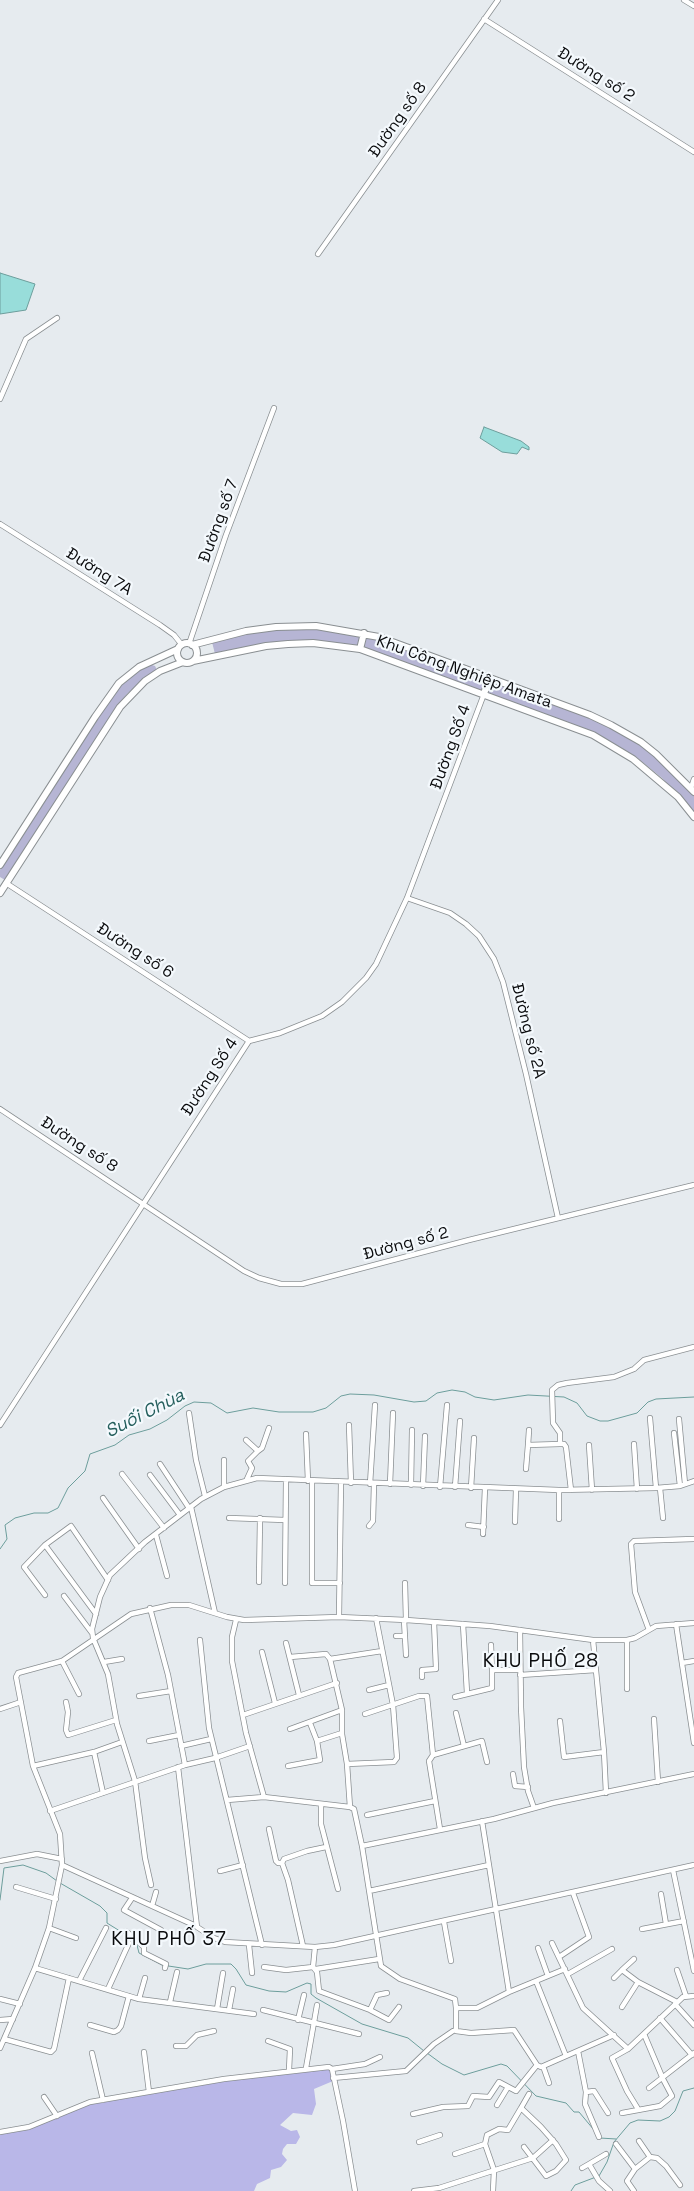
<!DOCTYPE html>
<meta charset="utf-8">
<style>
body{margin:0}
canvas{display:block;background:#e6ebef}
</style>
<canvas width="694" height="2191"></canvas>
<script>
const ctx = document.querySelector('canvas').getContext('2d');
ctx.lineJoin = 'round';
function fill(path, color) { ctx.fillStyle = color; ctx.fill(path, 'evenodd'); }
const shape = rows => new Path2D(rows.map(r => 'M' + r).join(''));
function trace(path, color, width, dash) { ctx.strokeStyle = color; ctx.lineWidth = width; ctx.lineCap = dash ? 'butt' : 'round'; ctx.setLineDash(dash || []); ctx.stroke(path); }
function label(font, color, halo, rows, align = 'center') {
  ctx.font = font + ' "Space Grotesk",sans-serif'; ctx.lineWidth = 4.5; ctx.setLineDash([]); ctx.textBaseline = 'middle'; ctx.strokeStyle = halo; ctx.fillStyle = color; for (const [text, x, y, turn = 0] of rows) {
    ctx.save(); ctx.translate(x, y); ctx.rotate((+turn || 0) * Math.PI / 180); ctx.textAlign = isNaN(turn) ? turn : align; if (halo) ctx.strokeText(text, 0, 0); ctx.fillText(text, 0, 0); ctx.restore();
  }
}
fill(shape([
 [316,629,361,635,359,646,313,640,288,641,265,643,215,654,212,642,265,630],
 [364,636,486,680,483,691,362,647],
 [149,664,155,666,157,670,128,693,118,705,5,880,0,877,0,870,97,719,121,685,131,676],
 [489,681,597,721,639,744,654,756,694,796,694,813,662,778,635,756,594,732,486,692]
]), '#b6b5d4');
fill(shape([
 [324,2068,330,2070,333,2081,314,2089,316,2104,312,2115,293,2113,280,2125,291,2131,297,2130,300,2137,296,2144,287,2144,283,2149,282,2154,287,2160,281,2167,271,2170,270,2178,257,2184,254,2191,0,2191,0,2134,29,2129,90,2104,226,2080]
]), '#b9b7e8');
const water = shape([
 [0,273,35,284,26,310,0,314,0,273],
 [484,427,521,441,529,447,529,450,522,447,517,454,502,452,480,438,484,427]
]);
fill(water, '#98ddda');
trace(water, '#6d9e9c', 1);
trace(shape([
 [0,1549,7,1539,5,1525,15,1518,34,1513,48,1513,58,1508,68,1488,85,1471,90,1454,115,1445,129,1435,150,1429,167,1420,185,1406,194,1402,211,1403,227,1413,253,1408,279,1412,313,1412,326,1408,341,1396,350,1394,374,1395,414,1402,426,1401,437,1393,452,1390,465,1392,475,1397,494,1400,528,1395,564,1397,577,1403,587,1416,600,1421,608,1421,637,1413,648,1402,656,1399,694,1397],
 [60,1883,100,1906,107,1913,107,1923,131,1938],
 [0,1900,4,1868,23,1865,46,1873,57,1881],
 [134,1940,137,1945,139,1953,162,1965,188,1969,206,1964,231,1964,236,1969,246,1985,269,1991,286,1992,307,1983,311,1984,311,1994,316,1998,362,2024,408,2038,424,2051],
 [427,2053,442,2064,464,2075,501,2064,507,2066,536,2096,566,2103,574,2112,579,2112,594,2130],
 [600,2138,616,2139],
 [599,2176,607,2162,614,2142,630,2123,638,2120,660,2121,669,2117,675,2111,683,2091,694,2088],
 [571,2191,575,2185,596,2177]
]), '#6d9e9c', 1);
const street = shape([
 [684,0,694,6],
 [484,19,694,152],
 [318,254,498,0],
 [0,399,26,339,57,318],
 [0,524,160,625,174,635,182,645],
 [189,644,226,535,274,408],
 [691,788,694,779],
 [6,883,249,1041],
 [407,898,450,913,466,924,479,936,494,959,503,982,526,1074,558,1218],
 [0,1109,244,1271,259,1278,281,1284,302,1284,469,1240,694,1185],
 [189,1413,196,1460,205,1496],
 [650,1418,656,1488],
 [679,1419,685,1484],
 [0,1425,249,1041,280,1033,322,1016,342,1002,366,978,376,964,407,898,484,694],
 [349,1425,351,1483],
 [674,1433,680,1486],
 [306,1434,308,1481],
 [246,1440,258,1451,248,1461,252,1468,247,1479],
 [634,1444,637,1489],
 [528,1445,529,1430],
 [589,1445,592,1490],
 [258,1451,262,1448,269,1428],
 [224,1460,224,1487],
 [160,1464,189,1508],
 [526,1469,528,1445,560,1444],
 [122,1474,164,1528],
 [150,1475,180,1515],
 [312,1481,312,1583,340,1583],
 [370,1484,375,1405],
 [390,1484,393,1413],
 [411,1485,412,1430],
 [423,1486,425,1436],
 [440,1487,447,1405],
 [455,1487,460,1421],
 [471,1488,474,1438],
 [660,1488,663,1518],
 [559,1490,559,1519],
 [571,1490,566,1447,564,1444,560,1444,560,1433,553,1423,552,1390,558,1385,567,1383,614,1377,634,1369,644,1360,694,1347],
 [103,1498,139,1549],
 [191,1507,215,1613],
 [229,1518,285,1520],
 [515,1522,516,1489],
 [468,1525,484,1527],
 [369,1526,373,1521,374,1484],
 [483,1534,485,1488],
 [156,1535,167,1576],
 [45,1545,96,1614],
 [259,1582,260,1518],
 [285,1583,286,1479],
 [405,1583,406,1620],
 [45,1595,24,1567,45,1545,71,1526,108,1580],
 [64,1596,92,1633],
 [150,1608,168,1675,185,1765],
 [339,1617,341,1482],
 [236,1620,232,1637,232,1661,246,1733,264,1797],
 [404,1620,406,1655],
 [463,1624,467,1693],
 [676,1624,694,1743],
 [520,1630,521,1707,524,1767,528,1791,534,1808],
 [649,1630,635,1592,631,1544,634,1541,694,1539],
 [396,1636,405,1636],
 [200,1640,209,1728,262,1945],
 [593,1640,604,1752,606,1793],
 [286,1643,299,1695],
 [491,1645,492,1670],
 [262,1652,275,1703],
 [290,1657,326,1654,330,1659,342,1710,342,1734,347,1764,350,1807],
 [330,1659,382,1651],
 [62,1661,79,1694],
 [104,1662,122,1659],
 [682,1663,694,1661],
 [520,1675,596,1670],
 [422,1677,422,1670,436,1669,434,1622],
 [627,1689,627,1640],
 [369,1690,389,1685],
 [139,1696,171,1691],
 [455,1697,492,1688,492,1670,520,1670],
 [66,1702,68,1712,66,1730,68,1735,116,1720],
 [0,1709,21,1702],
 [456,1713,464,1746],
 [365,1714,419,1696,427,1696,433,1755,429,1761,440,1829],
 [243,1715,337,1683],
 [654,1719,658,1782],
 [560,1721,564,1757,604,1752],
 [310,1723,317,1741,342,1733],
 [290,1729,342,1710],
 [149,1741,179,1735],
 [181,1746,211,1739],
 [94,1752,103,1793],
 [433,1755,482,1741,487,1762],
 [347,1764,394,1762,397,1758,393,1705,376,1618],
 [33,1766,94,1752,122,1742],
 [288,1766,320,1760,317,1741],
 [178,1767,197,1927,214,1938,225,1942,315,1947,334,1945,694,1865],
 [513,1774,515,1786,528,1787],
 [227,1800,264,1797,350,1807,354,1809,362,1846,381,1966,400,1979,455,1999,456,2008,477,2008,509,1992,565,1969],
 [321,1804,321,1824,338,1889],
 [50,1811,185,1765,215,1758,250,1746],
 [367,1815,435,1801],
 [482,1821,509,1992],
 [269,1829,276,1861,278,1863,282,1863],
 [362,1846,494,1819,553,1803,694,1774],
 [0,1861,37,1854,62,1859],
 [62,1865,196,1926],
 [673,1870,694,1971],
 [220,1871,243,1865],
 [151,1885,145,1858,135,1781,117,1724,108,1674,93,1638,92,1629,100,1597,110,1575,145,1542,201,1499,224,1487,257,1478,559,1490,656,1488,680,1486,694,1481],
 [16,1887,56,1899],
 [369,1891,489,1865],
 [661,1894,666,1924],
 [132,1898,124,1910,161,1930],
 [152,1906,156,1892],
 [444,1922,451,1961],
 [49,1928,76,1938],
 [642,1929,684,1921],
 [127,1932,144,1947,144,1953,166,1964,165,1968],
 [552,1943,583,2008,628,2049,683,1997,694,1996],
 [249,1945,252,1973],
 [303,1946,288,1880,282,1863,284,1859,307,1851,326,1847],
 [538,1948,548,1976],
 [559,1957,589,1937,573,1893],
 [264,1967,286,1970,313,1967,315,1947],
 [313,1967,317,1972,319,1991,370,2010],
 [35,1968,139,1999,254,2014],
 [316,1969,379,1959],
 [622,1970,634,1959],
 [677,1970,686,1996],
 [568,1974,612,1949],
 [614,1978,622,1970,638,1982],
 [79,1981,106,1928],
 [536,1981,566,2056],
 [108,1989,129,1943],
 [387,1993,377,1995,370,2010,389,2020,399,2007],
 [0,1999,20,2004],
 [139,1999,145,1978],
 [170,2002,177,1972],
 [675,2004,694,2025],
 [622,2007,638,1982,677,2002],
 [456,2008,456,2031,471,2033,514,2030,537,2065,541,2067,614,2035],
 [217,2009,223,1973],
 [229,2010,233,1989],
 [263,2010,359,2034],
 [660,2018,692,2055],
 [0,2020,13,2019],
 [298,2020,304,1995],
 [90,2025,114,2032,118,2030,121,2026,129,1996],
 [4,2039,51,2052,54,2049,69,1978],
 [268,2041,290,2049,289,2070],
 [176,2046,186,2046,197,2035,214,2031],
 [0,2048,35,1968,49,1928,62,1865,60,1834,33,1766,16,1677,18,1673,62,1661,131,1614,171,1605,189,1605,227,1617,244,1620,339,1617,406,1620,490,1626,593,1640,627,1640,635,1638,656,1626,694,1623],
 [628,2049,612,2058,627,2091,638,2109],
 [578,2051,586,2092,594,2091,608,2113],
 [144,2052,149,2092],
 [92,2053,103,2100],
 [543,2066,549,2083],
 [306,2068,317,2005],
 [332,2069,365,2064,380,2057],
 [333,2078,406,2071,434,2044,453,2031],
 [649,2088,694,2053],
 [586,2092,585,2104,599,2137],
 [44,2097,57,2116],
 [497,2105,508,2087],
 [521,2108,529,2094],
 [622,2113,660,2106,672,2096,663,2079,644,2034],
 [413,2114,443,2107,468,2106,473,2096,489,2097,499,2082,516,2091,537,2065],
 [0,2132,29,2127,90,2102,224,2079,329,2067,332,2069,343,2121,355,2191],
 [639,2141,650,2157],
 [419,2142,440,2135],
 [485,2144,487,2135,499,2129,508,2130,521,2108,541,2127,556,2144,566,2160,556,2171,546,2176,524,2147],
 [616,2144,635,2169,650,2157,657,2158,666,2166,680,2185],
 [455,2154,485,2144,494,2170,493,2191],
 [606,2154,589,2164,599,2181,610,2191],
 [582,2168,589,2164],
 [414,2191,439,2188,533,2158,553,2140],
 [634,2191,627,2181,635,2169]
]);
const secondary = shape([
 '177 653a10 10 0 1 1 20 0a10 10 0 1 1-20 0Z',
 [192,645,246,631,276,627,316,626,379,637,590,715,611,725,641,742,656,754,694,792],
 [360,649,364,633],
 [193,661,266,646,288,644,313,643,360,649,593,735,633,759,678,797,694,817],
 [484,694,489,678],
 [0,865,95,717,119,683,139,667,178,649],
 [0,893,120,707,145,681,160,671,183,662]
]);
trace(street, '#8a8f92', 6);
trace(secondary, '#8a8f92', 8);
trace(street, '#fff', 4.5);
trace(secondary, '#fff', 6);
label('16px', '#0a0b0d', '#f4f9fd', [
 ["Đường số 2",596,75,32],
 ["Đường số 8",398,120,-55],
 ["Đường số 7",219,521,-70],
 ["Đường 7A",99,572,32],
 ["Khu Công Nghiệp Amata",464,672,20],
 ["Đường Số 4",451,747,-70],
 ["Đường số 6",135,951,33],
 ["Đường số 2A",528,1031,76],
 ["Đường Số 4",210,1077,-57],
 ["Đường số 8",79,1145,33],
 ["Đường số 2",406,1244,-15]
]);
label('italic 18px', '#255f5d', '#f4f9fd', [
 ["Suối Chùa",145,1414,-27]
]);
ctx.letterSpacing = '1px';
label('19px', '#0a0b0d', '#f4f9fd', [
 ["KHU PHỐ 28",541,1662],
 ["KHU PHỐ 37",169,1940]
]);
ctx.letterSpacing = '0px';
</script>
